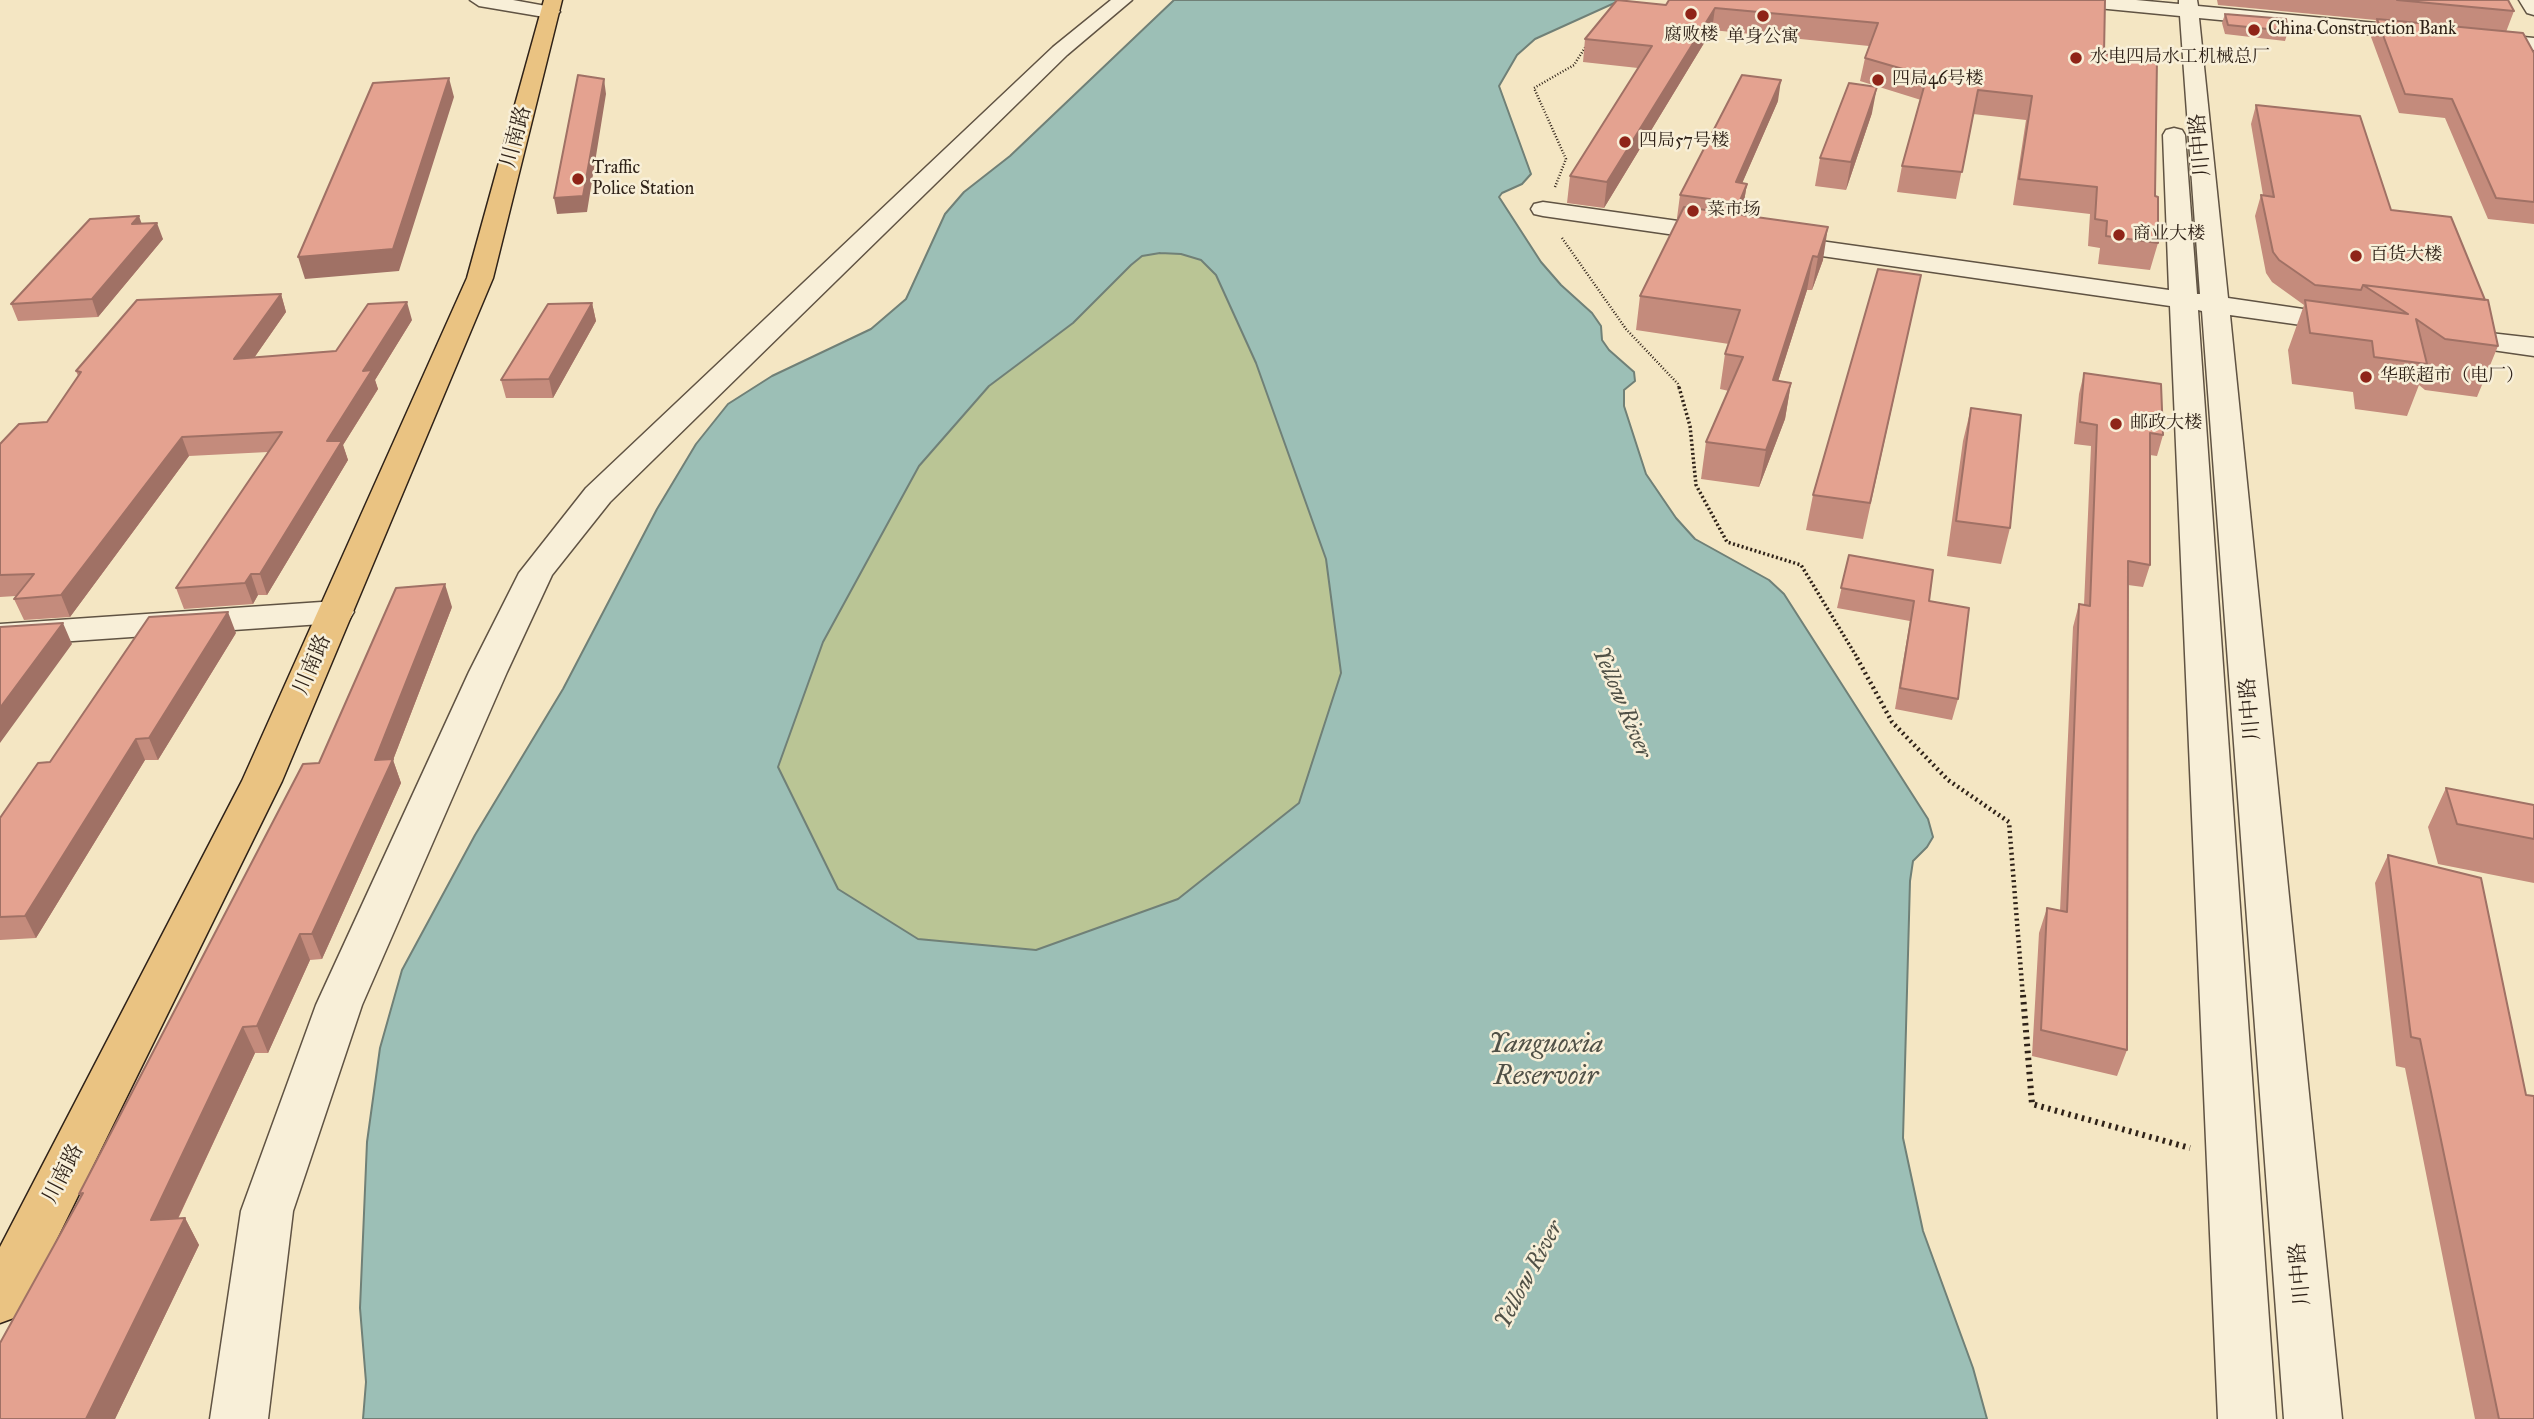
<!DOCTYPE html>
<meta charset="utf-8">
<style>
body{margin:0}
canvas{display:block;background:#f4e6c3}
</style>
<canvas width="2534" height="1419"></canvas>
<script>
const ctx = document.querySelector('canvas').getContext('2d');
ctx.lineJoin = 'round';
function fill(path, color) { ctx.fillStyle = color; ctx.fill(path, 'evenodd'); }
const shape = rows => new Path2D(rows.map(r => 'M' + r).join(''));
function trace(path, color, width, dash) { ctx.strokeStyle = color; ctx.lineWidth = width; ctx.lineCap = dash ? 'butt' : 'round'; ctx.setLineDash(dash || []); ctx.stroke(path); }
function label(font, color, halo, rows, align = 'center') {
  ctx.font = font + ' "IM FELL Great Primer","Noto Serif SC",serif'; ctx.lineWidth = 5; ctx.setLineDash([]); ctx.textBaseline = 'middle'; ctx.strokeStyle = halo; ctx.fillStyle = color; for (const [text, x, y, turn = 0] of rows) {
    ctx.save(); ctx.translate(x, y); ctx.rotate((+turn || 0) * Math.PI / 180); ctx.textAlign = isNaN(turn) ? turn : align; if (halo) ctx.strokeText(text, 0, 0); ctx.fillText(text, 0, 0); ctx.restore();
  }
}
fill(shape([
 [1160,253,1181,254,1201,260,1216,275,1256,363,1326,559,1341,673,1300,803,1178,899,1036,950,918,939,838,889,778,767,823,642,919,466,989,386,1073,323,1131,265,1142,256]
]), '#bac595');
const water = shape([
 [1174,0,1621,0,1535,39,1517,55,1499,86,1531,174,1522,184,1502,193,1499,197,1541,262,1561,285,1592,313,1601,326,1602,340,1609,350,1634,372,1635,381,1624,390,1624,406,1646,474,1676,518,1695,539,1769,580,1784,594,1928,819,1933,837,1927,847,1913,861,1910,881,1903,1138,1923,1231,1973,1368,1987,1419,363,1419,366,1382,360,1308,367,1142,380,1048,402,970,475,835,563,689,657,509,696,444,728,404,772,376,871,329,906,299,945,214,964,192,1010,156,1174,0],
 [1160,253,1181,254,1201,260,1216,275,1256,363,1326,559,1341,673,1299,803,1178,899,1036,950,918,939,838,889,778,767,823,642,919,466,989,386,1073,323,1131,265,1142,256,1160,253]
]);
fill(water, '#9cbfb6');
trace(water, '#708077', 2);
const minor = shape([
 [470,0,513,0,557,8,560,12,550,18,479,6,470,0],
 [1111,0,1132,0,1067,55,610,502,552,575,507,672,362,1005,293,1211,268,1419,210,1419,241,1211,316,1005,469,672,519,573,586,488,1053,47,1111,0],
 [2068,0,2136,0,2179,4,2179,0,2197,0,2198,6,2534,38,2534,50,2199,18,2228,298,2351,316,2361,318,2365,324,2361,330,2351,332,2230,315,2342,1419,2284,1419,2202,311,2198,310,2276,1419,2218,1419,2170,306,1543,216,1534,214,1531,209,1534,204,1543,202,2169,290,2163,135,2166,130,2174,128,2182,130,2185,135,2197,294,2200,294,2180,16,2077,6,2068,0],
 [2519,0,2534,0,2534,15,2527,13,2519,0],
 [2446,328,2534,338,2534,356,2436,342,2432,336,2436,330,2446,328],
 [336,601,349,604,354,612,349,620,336,623,0,646,0,624,336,601]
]);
const major = shape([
 [544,0,562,0,493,278,282,781,19,1316,0,1323,0,1247,242,781,467,278,544,0]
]);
trace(minor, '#605343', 3);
trace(major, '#2f2218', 3);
trace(shape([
 [1555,187,1566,159,1534,88,1574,65,1586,46],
 [1562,238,1626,329,1678,384,1679,389]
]), '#2f2218', 2.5, [1, 2]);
trace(shape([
 [1679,387,1690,426,1696,485,1727,542,1801,565,1858,659]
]), '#2f2218', 3.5, [2, 2.5]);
trace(shape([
 [1857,658,1892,722,1948,780,2009,822,2023,997]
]), '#2f2218', 4.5, [2, 3.5]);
trace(shape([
 [2023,995,2032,1104,2190,1148]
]), '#2f2218', 6, [2.5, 4.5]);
fill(minor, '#f8efd8');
fill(major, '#eac382');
fill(shape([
 [2105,0,2104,54,2155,196,2158,243,2150,270,2098,264,2100,248,2088,246,2090,214,2013,205,2026,120,1973,114,1956,199,1897,192,1902,166,1921,100,1860,81,1865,58,1869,46,1712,30,1604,208,1567,203,1570,176,1638,68,1583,62,1585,39,1666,5],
 [2217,0,2508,0,2514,11,2506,32,2534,53,2534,224,2488,219,2445,118,2399,113,2371,37,2376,20,2218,5],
 [2225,14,2288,31,2285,41,2225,34,2222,23],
 [1778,101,1742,183,1747,184,1743,207,1740,215,1823,260,1812,290,1807,290,1778,381,1791,383,1785,419,1759,487,1701,479,1706,442,1729,391,1720,389,1725,354,1729,344,1636,330,1640,296,1678,219,1677,218,1680,195],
 [2256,105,2391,210,2498,346,2477,397,2425,390,2419,385,2407,416,2355,409,2353,392,2292,384,2288,350,2304,305,2272,282,2266,273,2255,216,2261,195,2263,195,2251,124],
 [1872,113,1846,190,1815,186,1820,158],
 [142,223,163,239,98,317,18,321,11,304],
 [1921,275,1863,539,1806,530,1813,495],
 [281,294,286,312,254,358,336,351,412,320,375,380,378,389,343,445,348,460,267,595,258,595,253,604,184,609,176,588,268,452,189,456,70,617,24,620,14,599,16,596,0,597,0,444,47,422,78,376,76,371],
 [592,303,596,321,553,398,506,398,501,380],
 [2084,373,2163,435,2157,456,2150,455,2150,565,2143,587,2128,585,2127,1050,2117,1076,2032,1056,2039,933,2047,908,2060,911,2073,627,2079,604,2084,605,2091,446,2074,444,2079,394],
 [1971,408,2010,528,2001,564,1947,556,1963,441],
 [1849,555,1929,601,1958,699,1952,720,1895,709,1910,621,1837,608],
 [452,607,393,760,401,783,322,959,310,960,268,1053,255,1053,178,1219,185,1218,199,1245,115,1419,0,1419,81,1197,79,1194,319,763],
 [236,633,158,760,145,760,36,938,0,940,0,818],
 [2446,788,2534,805,2534,883,2438,864,2428,827],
 [2388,855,2534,1419,2475,1419,2405,1068,2396,1066,2375,883]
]), '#c48b7c');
fill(shape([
 [1715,8,1712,30,1604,208,1607,182],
 [449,78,454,97,399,271,305,279,298,257],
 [604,79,606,94,587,212,557,214,554,198],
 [1781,80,1778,101,1734,202,1736,182],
 [1877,87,1872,113,1846,190,1851,162],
 [1747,184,1743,207,1735,227,1739,203],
 [139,216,145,233,132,224],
 [157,223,163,239,98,317,92,299],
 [1828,227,1823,260,1812,290,1818,257],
 [1813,256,1807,290,1767,416,1773,380],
 [281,294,286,312,240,378,234,359],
 [407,302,412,320,375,380,378,389,343,445,348,460,267,595,260,574,363,371],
 [592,303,596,321,553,398,549,379],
 [1791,383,1785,419,1759,487,1766,450],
 [182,437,189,456,70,617,61,595],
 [251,574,258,595,253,604,245,583],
 [445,584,452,607,393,760,401,783,322,959,312,934,375,760],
 [228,612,236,633,158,760,149,738],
 [63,623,72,644,0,743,0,708],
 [136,739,145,760,36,938,25,916],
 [300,934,310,960,268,1053,257,1026],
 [243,1027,255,1053,165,1246,151,1220],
 [185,1218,199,1245,115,1419,86,1419]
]), '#a07165');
const building = shape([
 [1617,0,1666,5,1669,0,2105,0,2104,54,2157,59,2155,196,2158,197,2158,243,2106,236,2107,221,2095,219,2097,187,2019,179,2032,96,1978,90,1962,172,1902,166,1927,76,1865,58,1878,23,1715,8,1607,182,1570,176,1652,46,1585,39,1617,0],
 [2397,0,2508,0,2514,11,2397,0],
 [2225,14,2286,19,2288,31,2228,25,2225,14],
 [2377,19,2523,33,2534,53,2534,202,2496,198,2452,99,2405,94,2377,19],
 [578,75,604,79,583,196,554,198,578,75],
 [1742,75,1781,80,1736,182,1747,184,1739,203,1680,195,1742,75],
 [449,78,393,249,298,257,373,83,449,78],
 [1849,83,1877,87,1851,162,1820,158,1849,83],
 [2256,105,2360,116,2391,210,2451,217,2485,300,2363,285,2361,290,2315,285,2279,260,2273,252,2261,195,2274,197,2256,105],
 [1684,207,1828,227,1818,257,1813,256,1773,380,1791,383,1766,450,1706,442,1743,357,1725,354,1740,310,1640,296,1684,207],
 [139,216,132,224,157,223,92,299,11,304,90,219,139,216],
 [1878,269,1921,275,1870,503,1813,495,1878,269],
 [2363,285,2488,300,2498,346,2445,339,2416,319,2427,364,2374,357,2372,341,2310,333,2305,300,2408,314,2363,285],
 [281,294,234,359,336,351,368,304,407,302,363,371,372,370,327,441,342,441,260,574,251,574,245,583,176,588,282,432,182,437,61,595,14,599,34,574,0,575,0,444,19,424,47,422,81,372,76,371,137,300,281,294],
 [592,303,549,379,501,380,548,304,592,303],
 [2084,373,2161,384,2163,435,2150,433,2150,565,2128,561,2127,1050,2041,1030,2047,908,2067,912,2079,604,2090,606,2097,425,2080,422,2084,373],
 [1971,408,2021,415,2010,528,1956,521,1971,408],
 [1849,555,1933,570,1929,601,1969,608,1958,699,1900,688,1914,601,1841,588,1849,555],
 [445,584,375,760,393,759,312,934,300,934,257,1026,243,1027,151,1220,185,1218,86,1419,0,1419,0,1343,83,1193,79,1194,303,764,319,763,396,588,445,584],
 [228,612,149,738,136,739,25,916,0,917,0,818,38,763,50,762,149,617,228,612],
 [63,623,0,708,0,627,63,623],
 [2446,788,2534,805,2534,839,2457,824,2446,788],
 [2388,855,2481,878,2526,1095,2534,1096,2534,1419,2499,1419,2420,1039,2411,1037,2388,855]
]);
fill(building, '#e4a290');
trace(building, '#a07165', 2);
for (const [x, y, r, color] of [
 [1691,14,7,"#8f2418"],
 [1763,16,7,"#8f2418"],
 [2254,30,7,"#8f2418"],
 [2076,58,7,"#8f2418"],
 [1878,80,7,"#8f2418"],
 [1625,142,7,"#8f2418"],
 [578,179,7,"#8f2418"],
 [1693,211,7,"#8f2418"],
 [2119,235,7,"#8f2418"],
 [2356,256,7,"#8f2418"],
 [2366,377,7,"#8f2418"],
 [2116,424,7,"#8f2418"]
]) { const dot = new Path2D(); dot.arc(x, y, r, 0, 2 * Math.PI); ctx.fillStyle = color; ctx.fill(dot); trace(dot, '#f8efd8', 2.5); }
label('18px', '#2f2218', '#f8efd8', [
 ["China Construction Bank",2268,30],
 ["腐败楼",1691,36,"center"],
 ["单身公寓",1763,38,"center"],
 ["水电四局水工机械总厂",2090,58],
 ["四局46号楼",1892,80],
 ["四局57号楼",1639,142],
 ["Traffic",592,169],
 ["Police Station",592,190],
 ["菜市场",1707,211],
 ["商业大楼",2133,235],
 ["百货大楼",2370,256],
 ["华联超市（电厂）",2380,377],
 ["邮政大楼",2130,424]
], 'left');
label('21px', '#2f2218', '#f8efd8', [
 ["川南路",517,137,-75],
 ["川中路",2201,145,-95],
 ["川南路",313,665,-67],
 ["川中路",2251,709,-95],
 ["川南路",64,1174,-63],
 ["川中路",2301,1274,-95]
]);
label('italic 23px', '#505147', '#f8efd8', [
 ["Yellow River",1621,703,67],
 ["Yellow River",1530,1275,-62]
]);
label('italic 28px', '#505147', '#f8efd8', [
 ["Yanguoxia",1546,1045],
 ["Reservoir",1546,1077]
]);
</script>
